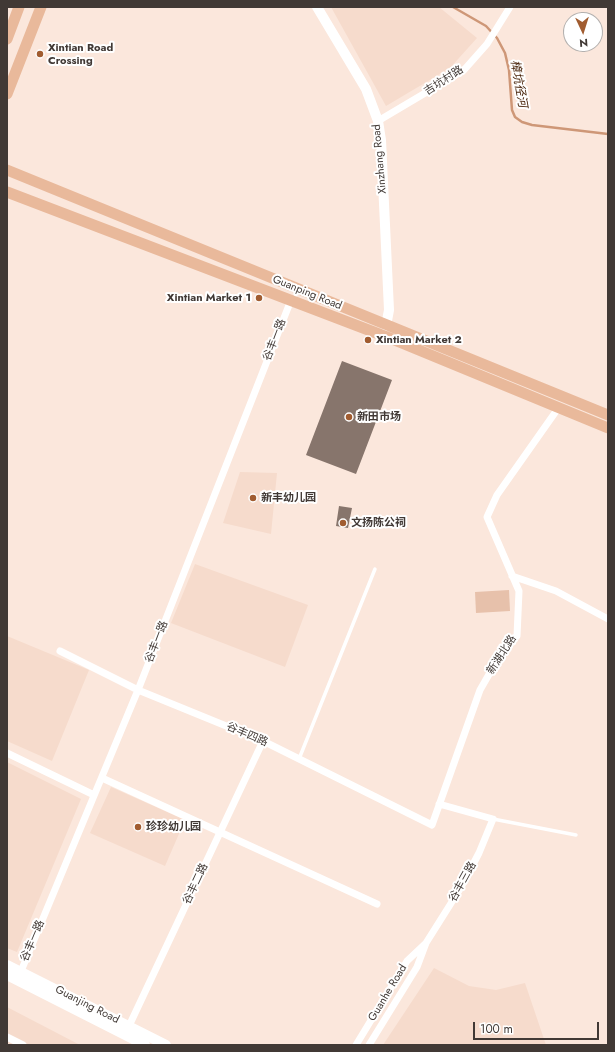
<!DOCTYPE html>
<meta charset="utf-8">
<style>
body{margin:0}
#map{position:relative;width:615px;height:1052px;overflow:hidden;background:#fbe7dc;font-family:Jost,sans-serif}
canvas{display:block}
.frame{position:absolute;inset:0;border:8px solid #413935;pointer-events:none}
.north{position:absolute;left:563px;top:12px;width:40px;height:40px;box-sizing:border-box;background:#fff;border:1px solid #b3b0ae;border-radius:50%;rotate:176deg;font-size:11px;font-weight:700;line-height:16px;text-align:center;color:#413935}
.north::after{content:'';display:block;margin:auto;width:14px;height:18px;background:#a15c30;clip-path:polygon(50% 0,100% 100%,50% 72%,0 100%)}
.scale{position:absolute;left:473px;top:1022px;width:126px;height:18px;box-sizing:border-box;border:2px solid #413935;border-top:0;padding-left:5px;font-size:12px;line-height:14px;white-space:nowrap;color:#413935;-webkit-text-stroke:3px #fff;paint-order:stroke}
</style>
<div id="map">
<canvas width="615" height="1052"></canvas>
<div class="frame"></div>
<div class="north">N</div>
<div class="scale">100 m</div>
</div>
<script>
const ctx = document.querySelector('canvas').getContext('2d');
ctx.lineJoin = 'round';
function fill(path, color) { ctx.fillStyle = color; ctx.fill(path, 'evenodd'); }
const shape = rows => new Path2D(rows.map(r => 'M' + r).join(''));
function trace(path, color, width, dash) { ctx.strokeStyle = color; ctx.lineWidth = width; ctx.lineCap = dash ? 'butt' : 'round'; ctx.setLineDash(dash || []); ctx.stroke(path); }
function label(font, color, halo, rows, align = 'center') {
  ctx.font = font + ' Jost,"Noto Sans SC",sans-serif'; ctx.lineWidth = 4; ctx.setLineDash([]); ctx.textBaseline = 'middle'; ctx.strokeStyle = halo; ctx.fillStyle = color; for (const [text, x, y, turn = 0] of rows) {
    ctx.save(); ctx.translate(x, y); ctx.rotate((+turn || 0) * Math.PI / 180); ctx.textAlign = isNaN(turn) ? turn : align; if (halo) ctx.strokeText(text, 0, 0); ctx.fillText(text, 0, 0); ctx.restore();
  }
}
fill(shape([
 [331,7,439,7,477,38,450,68,386,106],
 [240,472,277,473,271,534,223,523],
 [195,564,308,605,285,667,171,623],
 [7,636,89,670,52,761,7,741],
 [7,762,81,799,17,952,7,948],
 [111,787,185,820,165,866,90,833],
 [434,968,469,986,496,990,525,983,546,1045,383,1045],
 [7,1007,80,1045,7,1045]
]), '#f6dbcc');
fill(shape([
 [509,590,510,611,476,613,475,592]
]), '#e7c1ab');
trace(shape([
 [453,7,486,26,497,38,505,53,509,70,512,110,515,117,522,122,532,125,608,134]
]), '#ce9777', 2.5);
fill(shape([
 [342,361,392,380,356,474,306,455],
 [339,506,352,508,348,528,336,526]
]), '#87756c');
trace(shape([
 [299,759,375,569],
 [493,819,576,835]
]), '#fff', 3.5);
trace(shape([
 [378,121,464,70,487,44,510,7],
 [512,576,556,591,608,619],
 [60,651,138,690,263,741,432,825,480,690,503,650,517,636,519,591,487,517,497,495,559,407],
 [7,753,94,795],
 [102,778,377,904],
 [19,976,138,690,291,300],
 [129,1026,263,741],
 [7,1037,23,1045],
 [356,1045,407,961,425,944],
 [369,1045,417,967,426,943,460,889,479,853,493,819,439,804]
]), '#fff', 7);
trace(shape([
 [317,7,366,89,378,121,381,140,389,310,386,326],
 [7,965,166,1045],
 [7,975,145,1045]
]), '#fff', 10);
trace(shape([
 [7,39,19,7],
 [7,94,41,7],
 [7,170,608,415],
 [7,192,392,339,608,428]
]), '#e9b99b', 11);
for (const [x, y, r, color] of [
 [40,54,4,"#a15c30"],
 [259,298,4,"#a15c30"],
 [368,340,4,"#a15c30"],
 [349,417,4,"#a15c30"],
 [253,498,4,"#a15c30"],
 [343,523,4,"#a15c30"],
 [138,827,4,"#a15c30"]
]) { const dot = new Path2D(); dot.arc(x, y, r, 0, 2 * Math.PI); ctx.fillStyle = color; ctx.fill(dot); trace(dot, '#fff', 1.5); }
label('bold 11px', '#413935', '#fff', [
 ["Xintian Road",48,48],
 ["Crossing",48,61],
 ["Xintian Market 1",251,298,"right"],
 ["Xintian Market 2",376,340],
 ["新田市场",357,417],
 ["新丰幼儿园",261,498],
 ["文扬陈公祠",351,523],
 ["珍珍幼儿园",146,827]
], 'left');
label('11px', '#413935', '#fff', [
 ["吉坑村路",444,81,-33],
 ["Xinzhang Road",380,159,-95],
 ["Guanping Road",307,293,22],
 ["谷丰一路",275,340,-69],
 ["谷丰一路",157,642,-69],
 ["新湖北路",502,655,-57],
 ["谷丰四路",247,735,23],
 ["谷丰三路",463,882,-61],
 ["谷丰二路",196,884,-65],
 ["谷丰一路",33,941,-67],
 ["Guanhe Road",388,993,-59],
 ["Guanjing Road",87,1005,27]
]);
label('italic 12px', '#4a260d', '#fff', [
 ["樟坑径河",518,84,80]
]);
</script>
